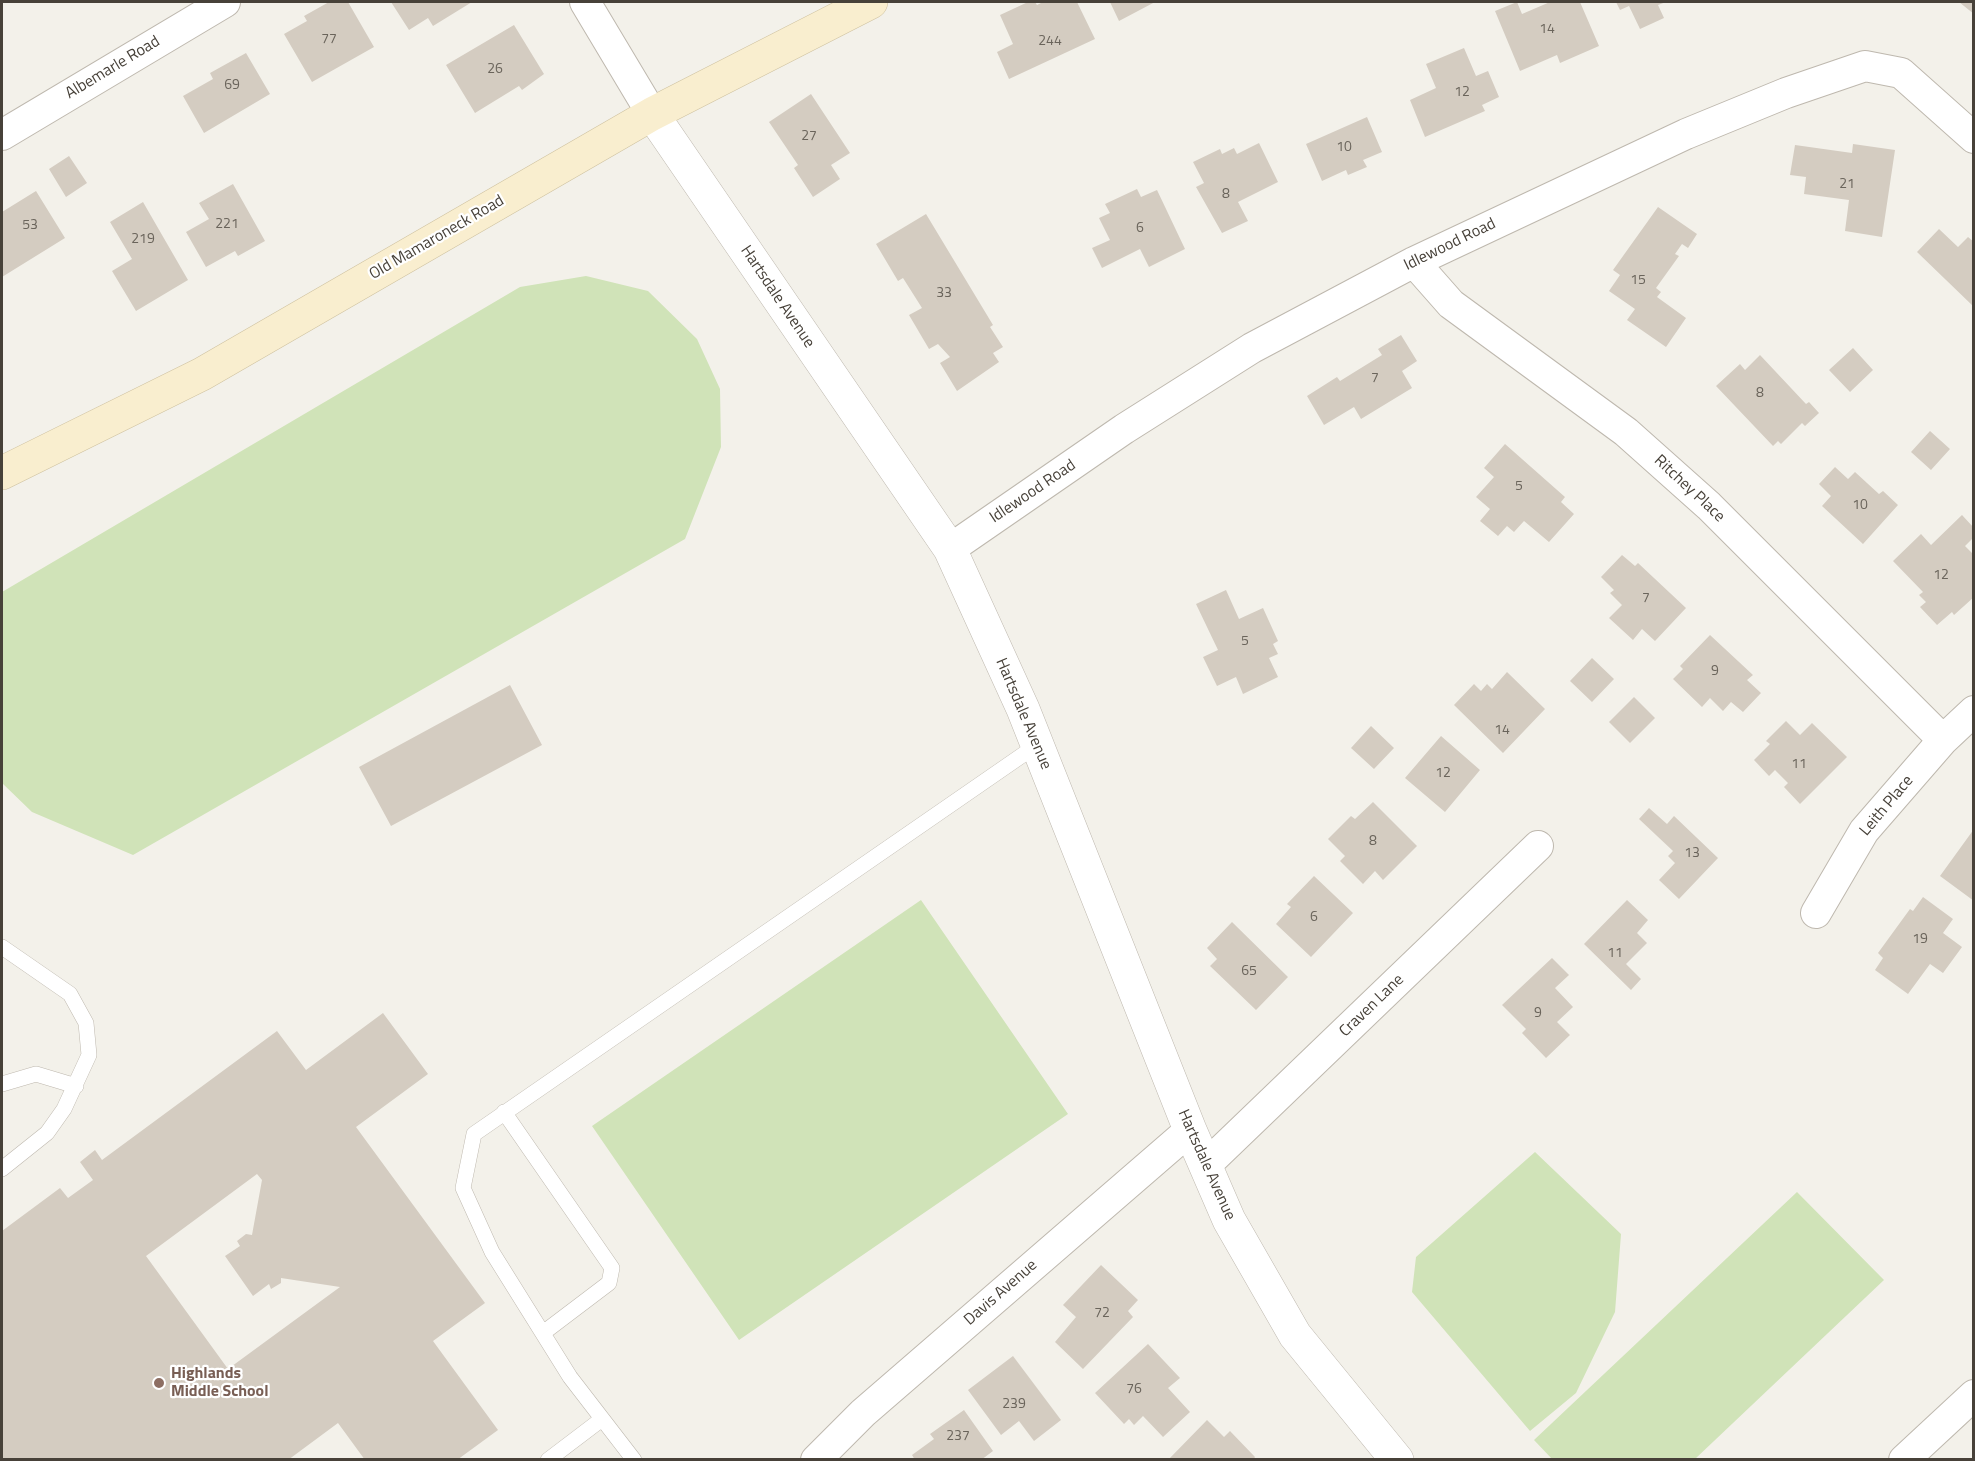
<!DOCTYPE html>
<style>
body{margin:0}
#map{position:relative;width:1975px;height:1461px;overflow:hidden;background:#f3f1ea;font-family:"Titillium Web",sans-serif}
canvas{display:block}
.frame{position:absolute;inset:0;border:3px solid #474139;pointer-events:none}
</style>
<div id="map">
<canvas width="1975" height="1461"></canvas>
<div class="frame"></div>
</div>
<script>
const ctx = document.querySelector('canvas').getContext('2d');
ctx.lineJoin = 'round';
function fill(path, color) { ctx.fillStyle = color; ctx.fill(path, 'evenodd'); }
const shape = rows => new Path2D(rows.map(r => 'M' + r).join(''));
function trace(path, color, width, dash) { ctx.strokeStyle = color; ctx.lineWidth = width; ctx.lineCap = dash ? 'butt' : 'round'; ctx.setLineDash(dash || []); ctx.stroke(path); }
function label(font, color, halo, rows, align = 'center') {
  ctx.font = font + ' "Titillium Web",sans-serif'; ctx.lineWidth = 4.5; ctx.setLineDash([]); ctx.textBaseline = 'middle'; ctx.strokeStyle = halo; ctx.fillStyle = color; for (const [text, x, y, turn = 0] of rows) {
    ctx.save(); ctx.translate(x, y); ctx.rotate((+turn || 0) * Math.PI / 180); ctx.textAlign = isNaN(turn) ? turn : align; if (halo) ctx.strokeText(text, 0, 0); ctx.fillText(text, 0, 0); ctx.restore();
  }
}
fill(shape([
 [586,276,648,291,697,339,720,389,721,447,685,539,133,855,32,812,2,783,2,592,520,287],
 [921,900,1068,1114,739,1340,592,1126],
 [1535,1152,1621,1234,1615,1312,1576,1393,1530,1431,1412,1292,1416,1257],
 [1797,1192,1884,1280,1695,1459,1552,1459,1534,1440]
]), '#d0e3b8');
fill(shape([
 [329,2,348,2,374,47,312,82,284,34,307,21,304,16],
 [391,2,472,2,433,26,428,18,409,30],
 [1028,2,1035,2,1037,5,1043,2,1077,2,1095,39,1009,79,997,52,1013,44,1000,15],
 [1110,2,1155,2,1119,21],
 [1517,2,1522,14,1550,2,1580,2,1599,46,1560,63,1557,55,1520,71,1495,11],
 [1616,2,1666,2,1658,5,1664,18,1640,29,1629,6,1620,10],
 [1959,2,1974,2,1974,14],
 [514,25,544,74,522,90,519,86,475,113,446,65],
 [1464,48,1476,76,1488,71,1499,97,1482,105,1485,111,1425,137,1410,100,1436,88,1426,64],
 [246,53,270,94,204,133,183,96,213,79,210,73],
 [811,94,850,153,831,165,840,179,813,197,794,168,798,165,769,122],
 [1367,117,1382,152,1363,160,1367,167,1348,175,1346,170,1322,181,1306,144],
 [1259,143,1278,182,1238,202,1248,221,1222,233,1196,187,1204,183,1193,162,1220,149,1222,154,1234,148,1237,154],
 [1853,144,1895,150,1882,237,1845,231,1849,200,1804,194,1806,177,1790,175,1795,145,1852,153],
 [69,156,87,183,66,197,49,169],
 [233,184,265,241,238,256,235,251,206,267,186,232,209,219,199,203],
 [1137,189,1141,197,1157,190,1185,249,1149,267,1140,249,1102,268,1092,248,1110,240,1099,218,1110,213,1105,204],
 [36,191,65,238,2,277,2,212],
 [143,202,188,280,136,311,112,271,132,259,110,222],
 [1658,207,1697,234,1688,248,1682,244,1675,254,1679,256,1656,288,1661,292,1657,297,1686,318,1666,347,1627,320,1635,309,1609,291,1620,275,1613,270],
 [926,214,993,325,990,327,1003,347,993,353,999,362,957,391,940,363,950,357,938,344,929,349,909,315,922,308,903,278,898,281,876,244],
 [1939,229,1958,247,1968,237,1974,242,1974,307,1917,252],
 [1401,335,1417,361,1402,371,1412,388,1361,419,1354,407,1324,425,1307,396,1337,377,1340,381,1382,355,1378,349],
 [1853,348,1873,370,1850,392,1829,370],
 [1760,355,1806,404,1809,402,1819,413,1805,426,1802,423,1781,444,1778,441,1773,446,1716,386,1740,364,1745,370],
 [1930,431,1950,449,1931,470,1911,452],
 [1505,444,1565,497,1561,502,1574,514,1549,542,1524,521,1514,532,1507,526,1498,536,1480,521,1490,509,1476,497,1494,477,1484,468],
 [1835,467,1848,479,1855,472,1879,494,1883,491,1898,505,1863,544,1822,506,1831,496,1819,484],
 [1962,515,1974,528,1974,537,1965,546,1974,555,1974,597,1954,615,1952,612,1937,625,1920,607,1926,602,1919,595,1923,592,1893,561,1921,534,1931,545],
 [1622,555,1635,566,1638,563,1686,608,1655,641,1642,629,1633,640,1609,618,1622,605,1610,593,1614,590,1601,577],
 [1226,590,1239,619,1263,608,1278,641,1273,644,1278,654,1269,658,1278,677,1243,694,1236,677,1217,686,1203,657,1218,650,1196,604],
 [1710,635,1753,675,1747,680,1761,693,1743,712,1731,702,1723,711,1710,698,1702,707,1673,679,1683,669,1680,666],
 [1592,658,1614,679,1592,702,1570,681],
 [1507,672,1545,709,1503,753,1454,705,1474,684,1481,691,1487,684,1492,689],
 [510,685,542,745,391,826,359,767],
 [1634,697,1655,718,1630,743,1609,722],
 [1786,721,1800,735,1812,723,1847,757,1800,804,1784,787,1788,783,1775,770,1769,776,1754,760,1770,744,1766,741],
 [1371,726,1394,748,1374,769,1351,748],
 [1441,736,1480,770,1445,812,1405,778],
 [1373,802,1417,846,1383,880,1375,871,1363,884,1340,861,1345,856,1328,839,1351,816,1355,819],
 [1649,808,1667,824,1674,816,1718,858,1679,899,1659,880,1675,863,1668,856,1673,851,1639,819],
 [1974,829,1974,901,1940,876],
 [1314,876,1353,913,1311,957,1276,924,1291,907,1287,904],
 [1923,897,1953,919,1943,933,1962,947,1943,973,1930,964,1908,994,1875,970,1883,958,1878,953,1910,909,1913,911],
 [1627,900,1648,920,1637,933,1647,943,1626,964,1641,979,1631,990,1584,944],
 [1232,922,1288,977,1256,1010,1210,966,1217,959,1207,948],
 [1552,958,1569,975,1555,988,1573,1007,1557,1022,1570,1035,1546,1058,1522,1033,1526,1029,1502,1005],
 [383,1013,428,1074,356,1127,485,1303,433,1341,498,1430,457,1460,365,1460,338,1423,288,1460,2,1460,2,1231,60,1188,68,1198,93,1180,80,1162,95,1150,102,1160,277,1031,306,1070],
 [257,1174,262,1180,252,1235,246,1234,237,1241,240,1246,225,1256,253,1296,269,1284,271,1289,281,1283,281,1278,340,1287,228,1369,146,1256],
 [1101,1265,1138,1300,1128,1311,1133,1317,1083,1369,1055,1342,1076,1317,1063,1305],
 [1148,1344,1180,1378,1168,1388,1190,1412,1163,1437,1143,1416,1134,1425,1129,1419,1124,1424,1095,1393],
 [1013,1356,1061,1420,1034,1441,1019,1421,1001,1435,968,1390],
 [964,1410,993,1451,981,1460,915,1460,912,1455,934,1439,930,1434],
 [1207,1420,1224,1437,1230,1431,1255,1457,1253,1460,1168,1460]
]), '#d4ccc1');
const service = shape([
 [2,947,70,994,86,1023,89,1055,64,1109,47,1133,2,1169],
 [2,1084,36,1074,76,1086],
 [504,1112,612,1268,609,1283,543,1333],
 [548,1460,602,1419],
 [634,1460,570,1377,492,1252,463,1188,474,1134,1037,745]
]);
const minor = shape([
 [585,2,652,114],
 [2,135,225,2],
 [1414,262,1451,304,1626,432,1709,506,1943,740],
 [950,549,1124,429,1252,348,1414,262,1686,134,1786,93,1865,66,1901,73,1974,138],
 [1816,913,1864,831,1943,740,1974,711],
 [1205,1166,1538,846],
 [816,1460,863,1413,1190,1130],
 [1904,1460,1974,1395]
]);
const tertiary = shape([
 [652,114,950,549,1023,709,1190,1130,1229,1220,1295,1335,1397,1460]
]);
const secondary = shape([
 [2,473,202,374,652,114,871,2]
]);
trace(service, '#beb8ae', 16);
trace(minor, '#beb8ae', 32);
trace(tertiary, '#beb8ae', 34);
trace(secondary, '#cec19f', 34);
trace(service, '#fff', 15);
trace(minor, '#fff', 30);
trace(tertiary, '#fff', 33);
trace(secondary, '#f9eecf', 33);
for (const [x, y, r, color] of [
 [159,1383,6,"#8d6e63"]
]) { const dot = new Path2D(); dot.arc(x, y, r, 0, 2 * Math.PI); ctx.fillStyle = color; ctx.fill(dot); trace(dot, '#fff', 2); }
label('14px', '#6a645b', null, [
 ["14",1547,30],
 ["77",329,40],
 ["244",1050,42],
 ["26",495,70],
 ["69",232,86],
 ["12",1462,93],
 ["27",809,137],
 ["10",1344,148],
 ["21",1847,185],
 ["8",1226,195],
 ["221",227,225],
 ["53",30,226],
 ["6",1140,229],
 ["219",143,240],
 ["15",1638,281],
 ["33",944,294],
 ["7",1375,379],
 ["8",1760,394],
 ["5",1519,487],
 ["10",1860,506],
 ["12",1941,576],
 ["7",1646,599],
 ["5",1245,642],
 ["9",1715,672],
 ["14",1502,731],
 ["11",1799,765],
 ["12",1443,774],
 ["8",1373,842],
 ["13",1692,854],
 ["6",1314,918],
 ["19",1920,940],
 ["11",1615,954],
 ["65",1249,972],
 ["9",1538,1014],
 ["72",1102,1314],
 ["76",1134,1390],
 ["239",1014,1405],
 ["237",958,1437]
]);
label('16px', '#474139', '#fff', [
 ["Albemarle Road",113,68,-31],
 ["Old Mamaroneck Road",437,238,-30],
 ["Idlewood Road",1450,245,-26],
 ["Hartsdale Avenue",777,297,56],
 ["Ritchey Place",1689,489,43],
 ["Idlewood Road",1033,492,-34],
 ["Hartsdale Avenue",1023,714,67],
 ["Leith Place",1887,806,-50],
 ["Craven Lane",1372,1006,-44],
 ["Hartsdale Avenue",1206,1165,66],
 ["Davis Avenue",1001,1293,-41]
]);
label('bold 16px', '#785e54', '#fff', [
 ["Highlands",171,1374],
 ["Middle School",171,1392]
], 'left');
</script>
